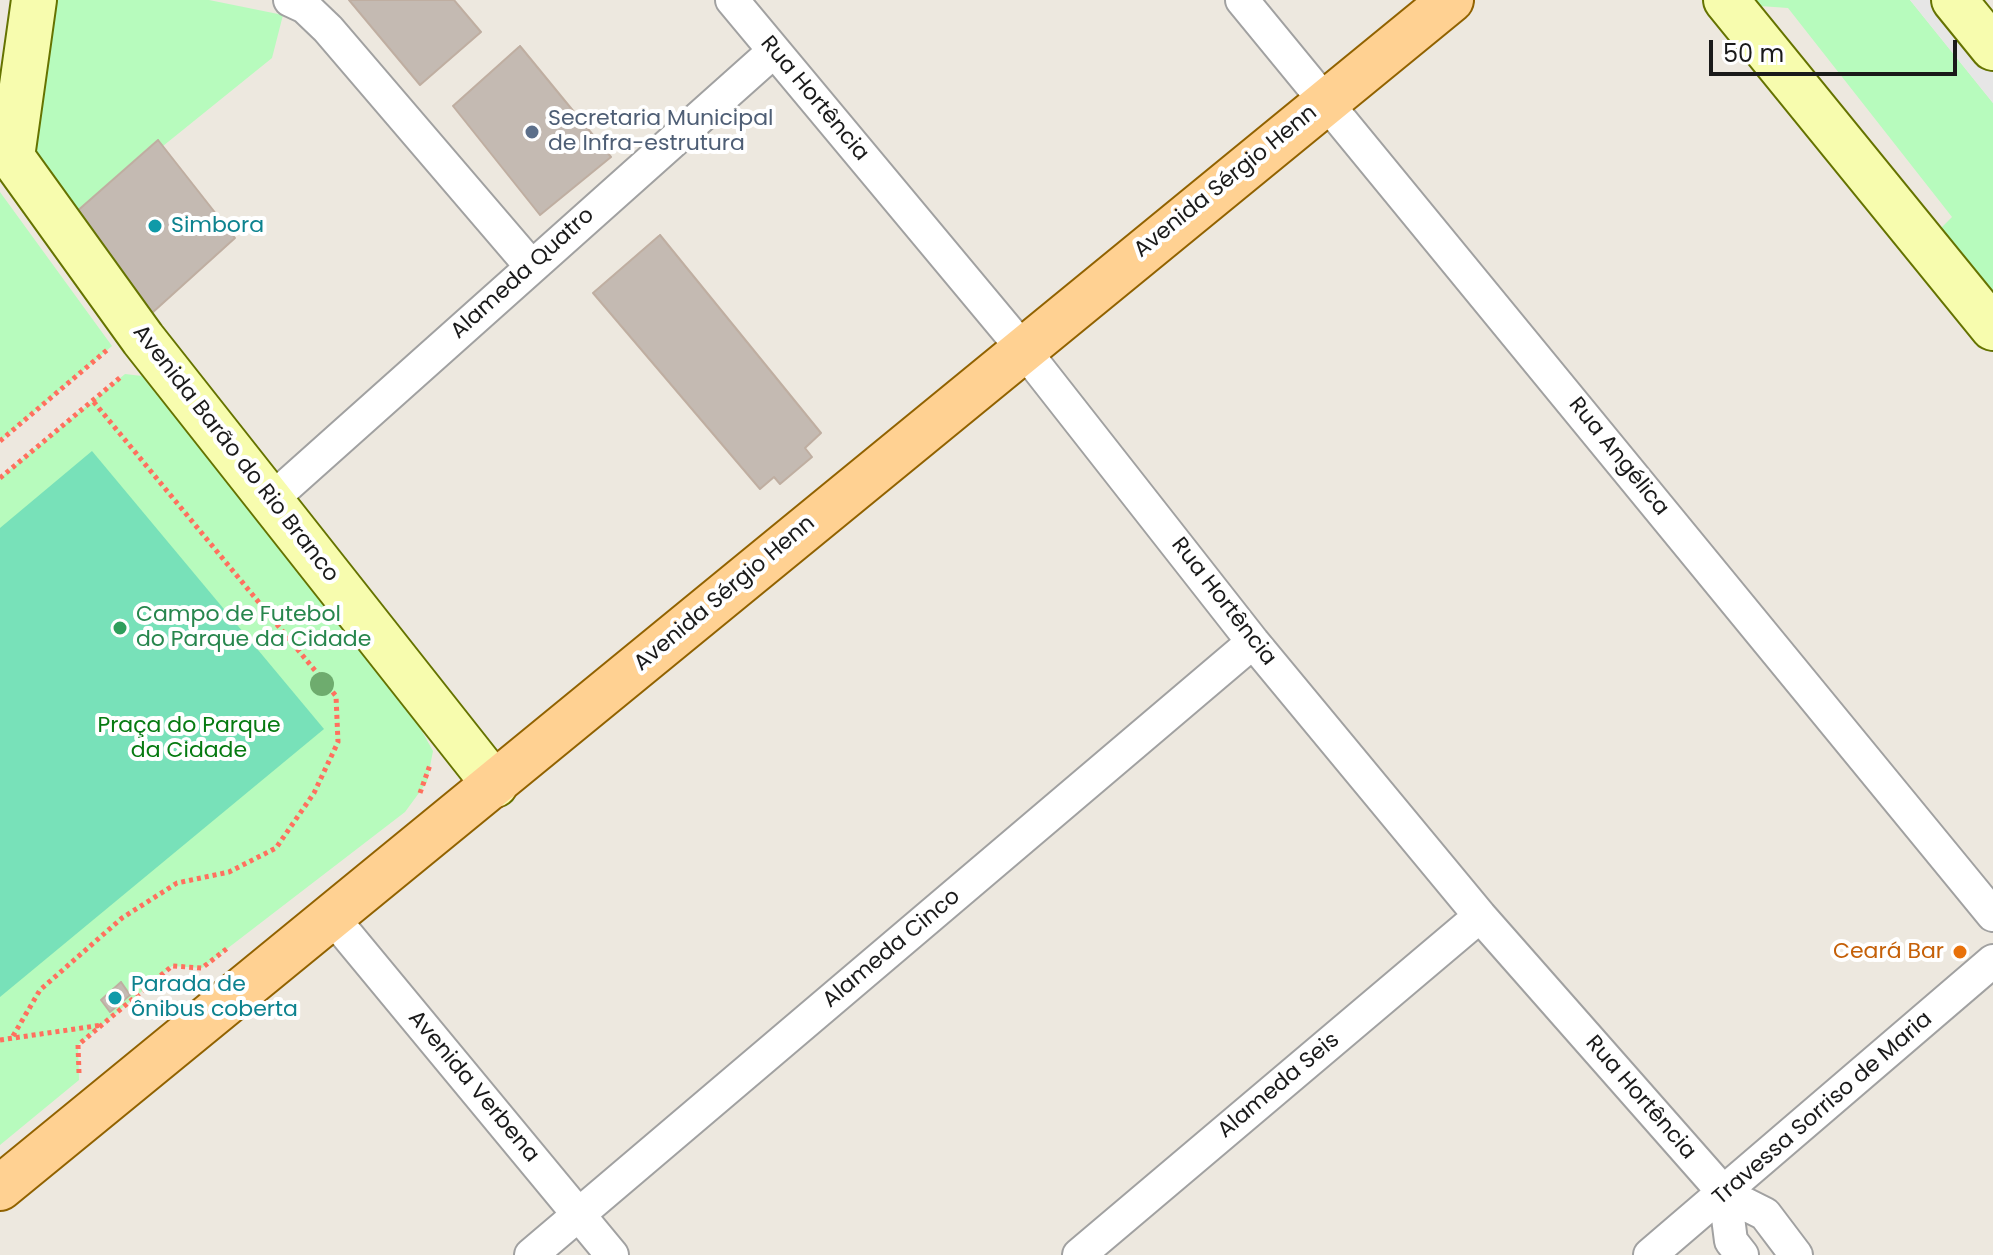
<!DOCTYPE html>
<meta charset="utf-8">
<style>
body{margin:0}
#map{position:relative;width:1993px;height:1255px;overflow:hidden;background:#ede8df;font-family:Poppins,sans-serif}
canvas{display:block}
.scale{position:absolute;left:1709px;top:40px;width:248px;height:36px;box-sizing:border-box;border:4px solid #1a1a1a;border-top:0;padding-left:10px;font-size:24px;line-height:28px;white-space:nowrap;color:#1a1a1a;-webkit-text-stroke:6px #fff;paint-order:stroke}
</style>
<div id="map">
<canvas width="1993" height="1255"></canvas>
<div class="scale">50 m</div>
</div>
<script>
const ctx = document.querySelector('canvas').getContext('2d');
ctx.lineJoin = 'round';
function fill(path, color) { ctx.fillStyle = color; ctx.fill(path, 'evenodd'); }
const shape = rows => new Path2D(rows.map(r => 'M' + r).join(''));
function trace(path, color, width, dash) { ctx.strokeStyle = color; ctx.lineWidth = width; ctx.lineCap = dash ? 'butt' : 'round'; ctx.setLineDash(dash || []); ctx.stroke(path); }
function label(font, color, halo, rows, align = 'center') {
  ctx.font = font + ' Poppins,sans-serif'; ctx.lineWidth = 8; ctx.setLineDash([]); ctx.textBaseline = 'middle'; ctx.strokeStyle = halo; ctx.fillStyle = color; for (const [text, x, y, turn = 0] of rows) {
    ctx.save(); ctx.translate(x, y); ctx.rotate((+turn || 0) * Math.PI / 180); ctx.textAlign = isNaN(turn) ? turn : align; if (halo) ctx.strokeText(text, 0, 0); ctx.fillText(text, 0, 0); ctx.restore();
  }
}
fill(shape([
 [47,0,209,0,283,15,272,58,163,146,157,140,75,213,32,155],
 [1755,0,1910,0,1993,103,1993,292,1939,230,1952,217,1788,8,1760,6],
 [0,192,112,346,0,441],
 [125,374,142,376,318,595,419,726,433,751,427,782,405,812,202,968,172,966,78,1045,79,1080,0,1145,0,478]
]), '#b7fbbd');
fill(shape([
 [92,451,324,729,0,997,0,528]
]), '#78e1b9');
fill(shape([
 [1910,0,1935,0,1993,70,1993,103]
]), '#e6e6e6');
const building = shape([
 [349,0,454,0,481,32,420,85,349,0],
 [520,46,611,157,540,215,453,106,520,46],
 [158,140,235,238,152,313,75,213,158,140],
 [660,235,821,433,805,448,812,457,780,484,774,477,760,489,593,293,660,235],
 [121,982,130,995,110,1012,101,1000,121,982]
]);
fill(building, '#c4bab2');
trace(building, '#bfaea1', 2);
const street = shape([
 [290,0,305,7,328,29,531,266],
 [732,0,1023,349,1253,642,1480,916,1725,1194,1765,1214,1796,1255],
 [1242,0,1993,915],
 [272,499,774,51],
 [333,918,612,1255],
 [1725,1194,1731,1241,1742,1255],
 [531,1255,1253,642],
 [1079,1255,1480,916],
 [1650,1255,1993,961]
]);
const secondary = shape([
 [1726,0,1993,328],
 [1954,0,1993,48],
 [0,132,12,157,143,339,495,785],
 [12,157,34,0]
]);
const primary = shape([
 [0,1188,1451,0]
]);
trace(street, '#a1a1a1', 36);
trace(secondary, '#657300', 48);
trace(primary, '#916200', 48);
trace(shape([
 [0,441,107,350],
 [0,478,122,376],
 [420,793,430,765],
 [13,1036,40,990,122,918,177,883,229,872,276,848,314,793,338,742,336,696,93,401],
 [0,1040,102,1025],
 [79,1073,78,1045,172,966,202,968,229,947]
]), '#ff705e', 5, [4, 4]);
trace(street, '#fff', 32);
trace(secondary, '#f7fcae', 44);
trace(primary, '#ffd192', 44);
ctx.fillStyle = '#6eac6e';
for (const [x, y] of [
 [322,684]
]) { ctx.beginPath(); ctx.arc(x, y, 12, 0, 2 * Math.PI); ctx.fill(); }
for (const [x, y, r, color] of [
 [532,132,8,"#5c6f8a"],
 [155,226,8,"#0f9aa8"],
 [120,628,8,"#2e9e5b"],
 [1960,952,8,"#e8710a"],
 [115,998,8,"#0f9aa8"]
]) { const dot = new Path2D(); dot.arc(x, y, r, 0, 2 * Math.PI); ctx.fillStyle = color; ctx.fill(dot); trace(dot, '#fff', 3); }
label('22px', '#1a1a1a', '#fff', [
 ["Rua Hortência",814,99,50],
 ["Avenida Sérgio Henn",1226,182,-39],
 ["Alameda Quatro",523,274,-42],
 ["Avenida Barão do Rio Branco",235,454,52],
 ["Rua Angélica",1618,457,51],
 ["Avenida Sérgio Henn",725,594,-40],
 ["Rua Hortência",1223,602,52],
 ["Alameda Cinco",892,949,-40],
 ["Alameda Seis",1279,1086,-40],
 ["Avenida Verbena",473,1087,50],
 ["Rua Hortência",1640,1098,49],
 ["Travessa Sorriso de Maria",1823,1109,-41]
]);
label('22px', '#4e5e75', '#fff', [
 ["Secretaria Municipal",548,119],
 ["de Infra-estrutura",548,144]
], 'left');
label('22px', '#0d838f', '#fff', [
 ["Simbora",171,226],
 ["Parada de",131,985],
 ["ônibus coberta",131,1010]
], 'left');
label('22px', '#27864d', '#fff', [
 ["Campo de Futebol",136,615],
 ["do Parque da Cidade",136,640]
], 'left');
label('22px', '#067a11', '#fff', [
 ["Praça do Parque",189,726],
 ["da Cidade",189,751]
]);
label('22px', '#c56008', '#fff', [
 ["Ceará Bar",1944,952]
], 'right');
</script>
